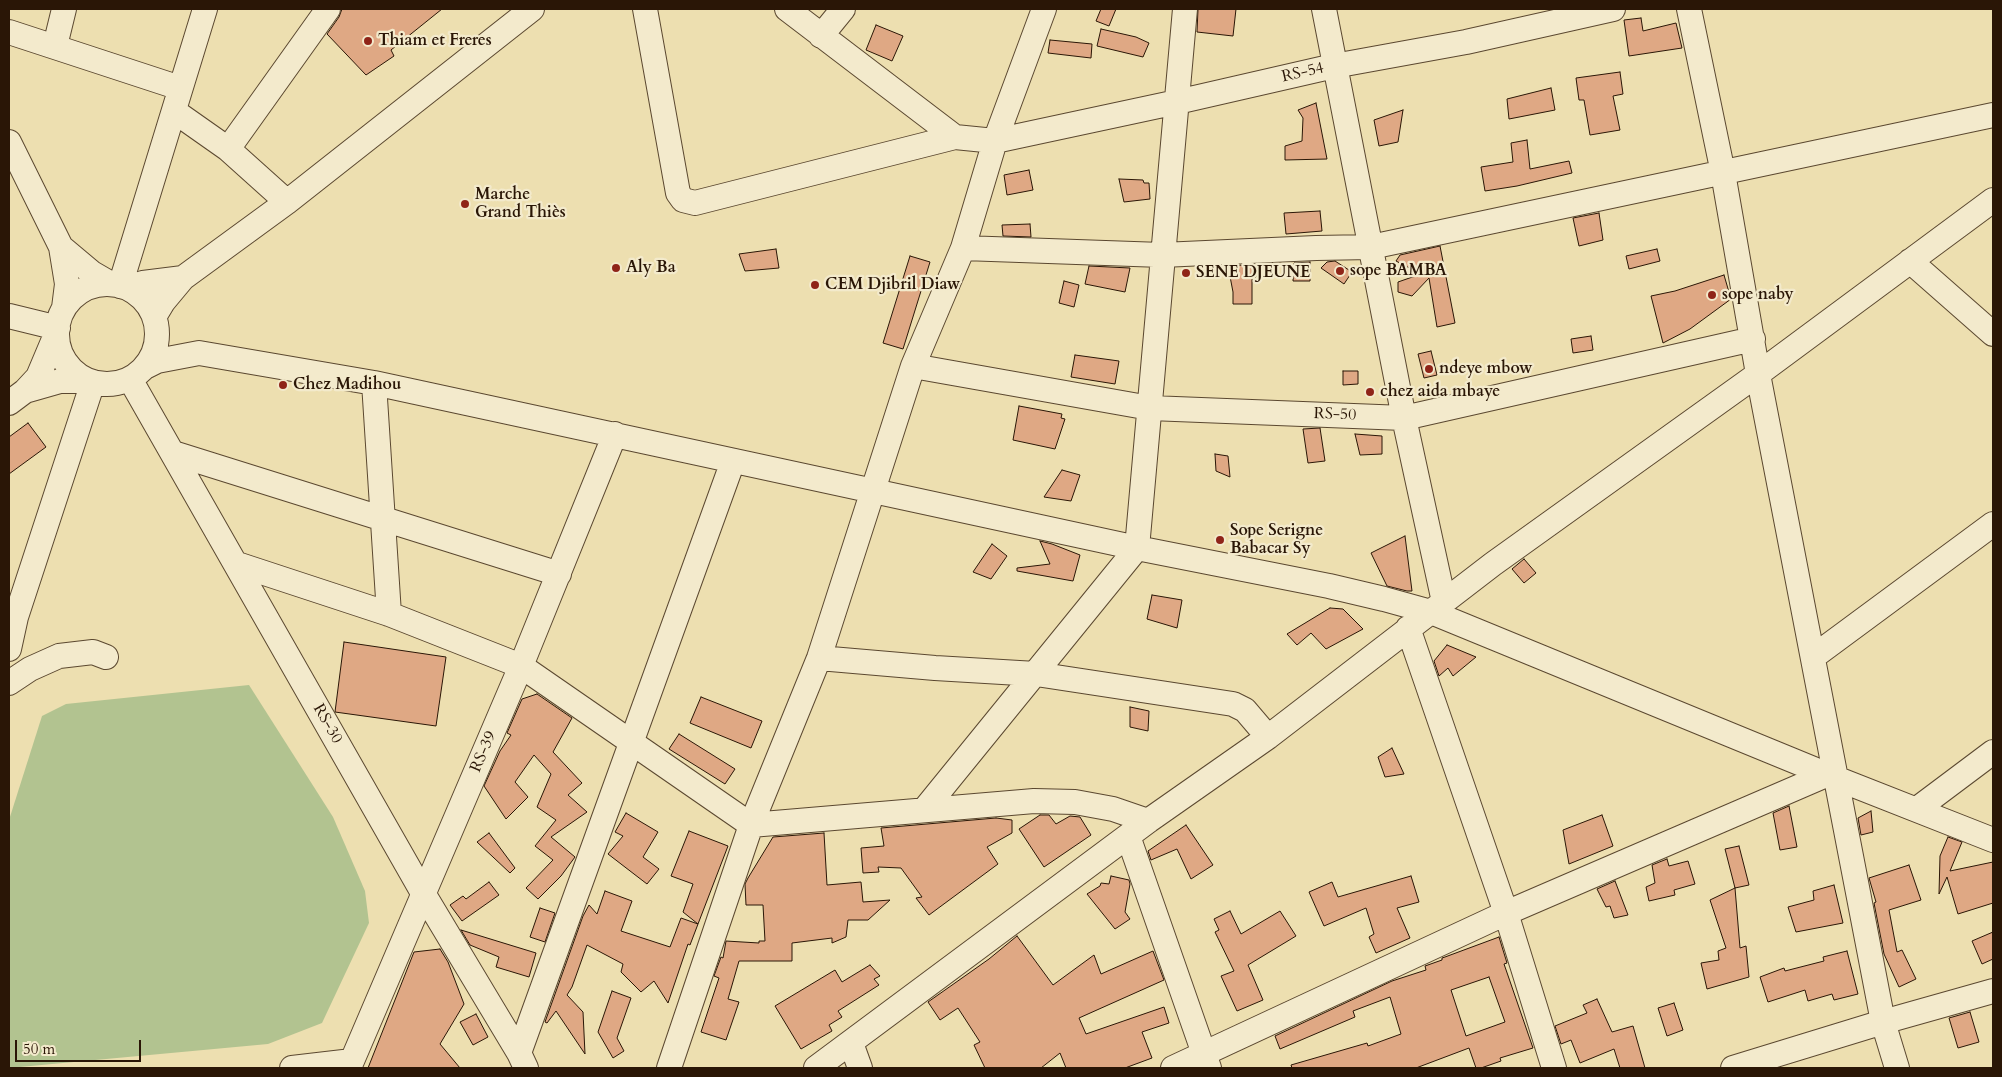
<!DOCTYPE html>
<meta charset="utf-8">
<style>
body{margin:0}
#map{position:relative;width:2002px;height:1077px;overflow:hidden;background:#eddfb0;font-family:Cardo,serif}
canvas{display:block}
.frame{position:absolute;inset:0;border:10px solid #2a1606;pointer-events:none}
.scale{position:absolute;left:15px;top:1040px;width:126px;height:22px;box-sizing:border-box;border:2px solid #2a1606;border-top:0;padding-left:6px;font-size:15px;line-height:18px;white-space:nowrap;color:#2a1606;-webkit-text-stroke:4px #f3eacc;paint-order:stroke}
</style>
<div id="map">
<canvas width="2002" height="1077"></canvas>
<div class="frame"></div>
<div class="scale">50 m</div>
</div>
<script>
const ctx = document.querySelector('canvas').getContext('2d');
ctx.lineJoin = 'round';
function fill(path, color) { ctx.fillStyle = color; ctx.fill(path, 'evenodd'); }
const shape = rows => new Path2D(rows.map(r => 'M' + r).join(''));
function trace(path, color, width, dash) { ctx.strokeStyle = color; ctx.lineWidth = width; ctx.lineCap = dash ? 'butt' : 'round'; ctx.setLineDash(dash || []); ctx.stroke(path); }
function label(font, color, halo, rows, align = 'center') {
  ctx.font = font + ' Cardo,serif'; ctx.lineWidth = 4.5; ctx.setLineDash([]); ctx.textBaseline = 'middle'; ctx.strokeStyle = halo; ctx.fillStyle = color; for (const [text, x, y, turn = 0] of rows) {
    ctx.save(); ctx.translate(x, y); ctx.rotate((+turn || 0) * Math.PI / 180); ctx.textAlign = isNaN(turn) ? turn : align; if (halo) ctx.strokeText(text, 0, 0); ctx.fillText(text, 0, 0); ctx.restore();
  }
}
fill(shape([
 [249,685,333,817,365,891,369,923,322,1023,268,1044,9,1068,9,820,42,716,66,704]
]), '#b2c390');
const building = shape([
 [342,9,442,9,391,50,394,56,366,75,327,34,339,17,342,9],
 [1101,9,1116,9,1109,26,1096,21,1101,9],
 [1198,9,1236,9,1233,36,1197,32,1198,9],
 [1641,18,1643,31,1676,23,1682,48,1629,56,1624,20,1641,18],
 [876,25,903,36,892,61,866,50,876,25],
 [1101,29,1136,37,1149,43,1143,57,1097,46,1101,29],
 [1050,40,1092,44,1091,58,1048,53,1050,40],
 [1620,72,1623,94,1613,96,1620,130,1590,135,1584,100,1579,100,1576,78,1620,72],
 [1551,88,1555,110,1509,119,1507,99,1551,88],
 [1316,103,1327,159,1285,160,1285,146,1302,141,1303,118,1298,110,1316,103],
 [1403,110,1398,142,1379,146,1374,120,1403,110],
 [1527,140,1530,169,1569,161,1572,173,1517,186,1485,191,1481,167,1513,162,1511,143,1527,140],
 [1029,170,1033,190,1007,195,1004,175,1029,170],
 [1119,179,1143,180,1144,183,1149,183,1150,199,1124,202,1119,179],
 [1320,211,1322,231,1286,234,1284,213,1320,211],
 [1599,213,1603,240,1579,246,1573,218,1599,213],
 [1030,224,1031,237,1003,236,1002,225,1030,224],
 [1440,246,1455,323,1437,327,1429,278,1412,296,1398,292,1398,282,1421,274,1396,261,1400,255,1440,246],
 [776,249,779,268,745,271,739,254,776,249],
 [1657,249,1660,261,1629,269,1626,256,1657,249],
 [910,256,930,262,903,349,883,343,910,256],
 [1335,261,1352,272,1344,284,1321,268,1327,262,1335,261],
 [1310,262,1310,281,1293,281,1294,263,1310,262],
 [1259,264,1256,277,1252,277,1252,304,1233,304,1233,292,1228,266,1259,264],
 [1089,266,1130,268,1125,292,1085,284,1089,266],
 [1724,275,1731,299,1690,329,1663,343,1651,296,1675,291,1724,275],
 [1064,281,1079,285,1074,307,1059,303,1064,281],
 [1591,336,1593,350,1573,353,1571,339,1591,336],
 [1431,351,1437,375,1424,378,1418,354,1431,351],
 [1075,355,1119,361,1115,384,1071,377,1075,355],
 [1343,371,1358,371,1358,384,1343,385,1343,371],
 [1019,406,1062,414,1061,418,1065,419,1055,449,1013,440,1019,406],
 [28,423,46,447,9,474,9,437,28,423],
 [1320,428,1325,461,1308,463,1303,429,1320,428],
 [1355,434,1382,436,1382,454,1360,455,1355,434],
 [1215,454,1228,456,1230,477,1216,471,1215,454],
 [1062,470,1080,475,1071,501,1044,497,1062,470],
 [1405,536,1412,591,1407,591,1387,586,1371,553,1405,536],
 [1040,541,1052,544,1080,555,1073,581,1017,571,1017,568,1050,564,1040,541],
 [992,544,1007,556,991,579,973,572,992,544],
 [1524,559,1536,573,1524,583,1512,569,1524,559],
 [1152,595,1182,600,1177,628,1147,619,1152,595],
 [1330,608,1343,609,1363,629,1326,649,1311,633,1297,645,1287,634,1330,608],
 [344,642,446,657,436,726,335,712,344,642],
 [1447,645,1476,657,1453,676,1448,668,1439,676,1434,661,1447,645],
 [537,694,572,718,553,752,582,783,568,795,587,812,551,837,575,857,561,876,538,899,526,888,553,860,535,846,556,820,537,807,551,774,534,755,515,782,528,797,506,819,484,786,500,751,511,735,507,733,522,699,537,694],
 [701,697,762,721,751,748,690,723,701,697],
 [1130,707,1149,711,1148,731,1130,727,1130,707],
 [679,734,735,769,725,784,669,749,679,734],
 [1392,748,1404,774,1385,777,1378,757,1392,748],
 [1789,806,1797,847,1780,850,1773,813,1789,806],
 [1871,811,1873,832,1861,835,1858,818,1871,811],
 [626,813,658,832,643,857,659,869,647,884,608,854,623,836,615,832,626,813],
 [1040,815,1049,815,1056,824,1070,816,1080,817,1091,835,1044,867,1019,829,1040,815],
 [1602,815,1613,846,1569,864,1563,830,1602,815],
 [996,818,1012,820,1012,833,987,847,998,864,929,915,916,898,922,897,901,868,878,867,879,872,863,873,861,848,884,846,881,828,996,818],
 [1186,825,1213,865,1191,879,1177,849,1151,860,1148,851,1186,825],
 [689,831,728,846,698,924,683,912,693,884,671,876,689,831],
 [489,833,515,868,510,873,477,842,489,833],
 [824,833,827,885,861,882,863,902,890,900,868,920,848,920,846,937,832,943,832,938,792,943,792,961,739,961,728,999,739,1002,726,1040,701,1032,719,978,714,976,721,957,723,958,726,941,759,943,759,941,765,941,763,905,746,905,745,884,748,878,773,837,824,833],
 [1948,837,1962,842,1950,871,1993,862,1993,903,1958,914,1947,877,1939,894,1940,856,1948,837],
 [1739,846,1749,885,1735,888,1725,849,1739,846],
 [1667,859,1669,866,1688,861,1695,884,1674,890,1675,895,1649,901,1646,887,1655,883,1652,865,1667,859],
 [1909,865,1921,900,1889,910,1897,952,1902,950,1916,979,1899,987,1884,954,1874,903,1876,902,1869,878,1909,865],
 [1111,876,1129,880,1130,884,1125,912,1130,919,1115,929,1087,894,1100,886,1101,883,1109,884,1111,876],
 [1411,876,1419,902,1397,908,1410,938,1376,953,1369,937,1374,934,1366,908,1324,926,1309,892,1332,882,1338,897,1411,876],
 [1615,881,1628,915,1614,918,1610,906,1606,907,1597,889,1615,881],
 [489,882,499,895,462,921,450,905,463,896,466,899,489,882],
 [1834,885,1843,923,1796,932,1788,907,1814,900,1813,891,1834,885],
 [1735,888,1740,948,1746,946,1749,977,1707,989,1701,963,1719,960,1718,951,1726,948,1710,900,1735,888],
 [605,891,632,901,621,931,670,947,681,918,698,924,690,945,688,944,668,1003,654,981,641,992,621,972,623,964,587,945,572,987,567,995,583,1012,585,1054,556,1011,547,1023,545,1022,583,916,589,905,597,914,605,891],
 [540,908,555,913,545,942,530,937,540,908],
 [1230,911,1241,934,1280,911,1296,936,1248,965,1263,1000,1237,1011,1221,976,1234,971,1215,932,1219,930,1214,919,1230,911],
 [461,930,536,953,529,977,496,967,499,957,470,945,461,930],
 [1993,932,1993,959,1982,964,1972,941,1993,932],
 [1017,936,1053,985,1094,955,1101,974,1153,951,1164,980,1079,1018,1086,1034,1164,1007,1169,1023,1142,1032,1152,1058,1125,1068,1066,1068,1060,1053,1041,1068,985,1068,974,1045,980,1042,958,1008,940,1020,928,1002,989,959,1017,936],
 [1499,937,1507,963,1504,964,1533,1048,1500,1058,1501,1061,1481,1068,1476,1068,1469,1048,1416,1068,1292,1068,1291,1065,1367,1043,1368,1046,1401,1034,1390,997,1353,1011,1355,1017,1280,1049,1275,1036,1392,981,1426,970,1425,966,1442,960,1442,958,1445,957,1499,937],
 [1489,977,1505,1022,1466,1036,1451,990,1489,977],
 [440,949,448,962,464,1004,440,1044,460,1068,368,1068,414,952,440,949],
 [1847,951,1858,994,1834,1000,1832,994,1808,1001,1805,990,1768,1002,1760,977,1784,968,1785,971,1824,961,1823,957,1847,951],
 [870,965,880,976,874,979,879,985,838,1011,842,1017,829,1025,832,1031,801,1049,775,1006,835,970,842,982,870,965],
 [612,991,631,998,617,1038,624,1051,613,1058,598,1032,612,991],
 [1597,999,1612,1032,1633,1026,1645,1068,1620,1068,1614,1049,1580,1063,1571,1040,1561,1044,1555,1026,1587,1013,1583,1005,1597,999],
 [1674,1003,1683,1030,1667,1036,1658,1008,1674,1003],
 [1970,1012,1979,1042,1958,1048,1949,1018,1970,1012],
 [476,1014,488,1037,473,1045,460,1022,476,1014]
]);
fill(building, '#dfa884');
trace(building, '#2a1606', 1);
const minor = shape([
 [645,9,678,193,683,200,695,203,955,137,995,141,1177,102,1334,66,1466,42,1613,9],
 [787,9,955,137],
 [1324,9,1404,418,1444,602],
 [1689,9,1723,173,1758,374,1883,1022,1897,1068],
 [9,32,180,88],
 [821,36,843,9],
 [55,46,64,9],
 [174,111,228,149,287,202],
 [9,142,61,247,67,284,64,308],
 [228,149,328,9],
 [61,247,92,273,111,284],
 [963,248,1162,255,1316,248,1371,247,1993,115],
 [1910,261,1993,334],
 '57 334a50 50 0 1 1 100 0a50 50 0 1 1-100 0Z',
 [120,286,205,9],
 [128,288,143,283,183,278],
 [9,316,58,328],
 [154,317,163,302,183,278,287,202,532,9],
 [913,366,1150,408,1404,418,1753,339],
 [145,367,157,361,199,353,374,383,1137,548,1329,586,1384,599,1431,612,1838,779,1993,840],
 [130,379,423,893,519,1053,526,1068],
 [374,383,389,614],
 [25,391,60,381,89,381],
 [9,403,25,391,38,377,57,332],
 [173,453,559,574],
 [237,564,389,614,521,666,751,825,1034,801,1075,802,1113,809,1148,821],
 [1408,628,1506,913,1554,1068],
 [9,649,16,617,93,382],
 [1813,657,1993,524],
 [819,658,935,668,1036,674,1233,704,1245,710,1268,737],
 [9,683,30,669,59,656,93,652,106,657],
 [1917,809,1993,752],
 [924,810,1137,548,1185,9],
 [1128,836,1209,1068],
 [851,1043,860,1068],
 [519,1053,733,461],
 [292,1068,352,1061],
 [349,1068,521,666,615,434],
 [669,1068,751,825,819,658,913,366,963,248,995,141,1044,9],
 [816,1068,1148,821,1268,737,1493,564,1758,374,1993,200],
 [1173,1068,1506,913,1826,775],
 [1733,1068,1883,1022,1993,991]
]);
trace(minor, '#5b4830', 26);
trace(minor, '#f3eacc', 24);
for (const [x, y, r, color] of [
 [368,41,5,"#8f2418"],
 [465,204,5,"#8f2418"],
 [616,268,5,"#8f2418"],
 [1340,271,5,"#8f2418"],
 [1186,273,5,"#8f2418"],
 [815,285,5,"#8f2418"],
 [1712,295,5,"#8f2418"],
 [1429,369,5,"#8f2418"],
 [283,385,5,"#8f2418"],
 [1370,392,5,"#8f2418"],
 [1220,540,5,"#8f2418"]
]) { const dot = new Path2D(); dot.arc(x, y, r, 0, 2 * Math.PI); ctx.fillStyle = color; ctx.fill(dot); trace(dot, '#f3eacc', 2); }
label('bold 16px', '#2a1606', '#f3eacc', [
 ["Thiam et Freres",378,41],
 ["Marche",475,195],
 ["Grand Thiès",475,213],
 ["Aly Ba",626,268],
 ["sope BAMBA",1350,271],
 ["SENE DJEUNE",1196,273],
 ["CEM Djibril Diaw",825,285],
 ["sope naby",1722,295],
 ["ndeye mbow",1439,369],
 ["Chez Madihou",293,385],
 ["chez aida mbaye",1380,392],
 ["Sope Serigne",1230,531],
 ["Babacar Sy",1230,549]
], 'left');
label('16px', '#2a1606', '#f3eacc', [
 ["RS-54",1303,73,-13],
 ["RS-50",1335,415,2],
 ["RS-30",327,724,60],
 ["RS-39",484,752,-67]
]);
</script>
